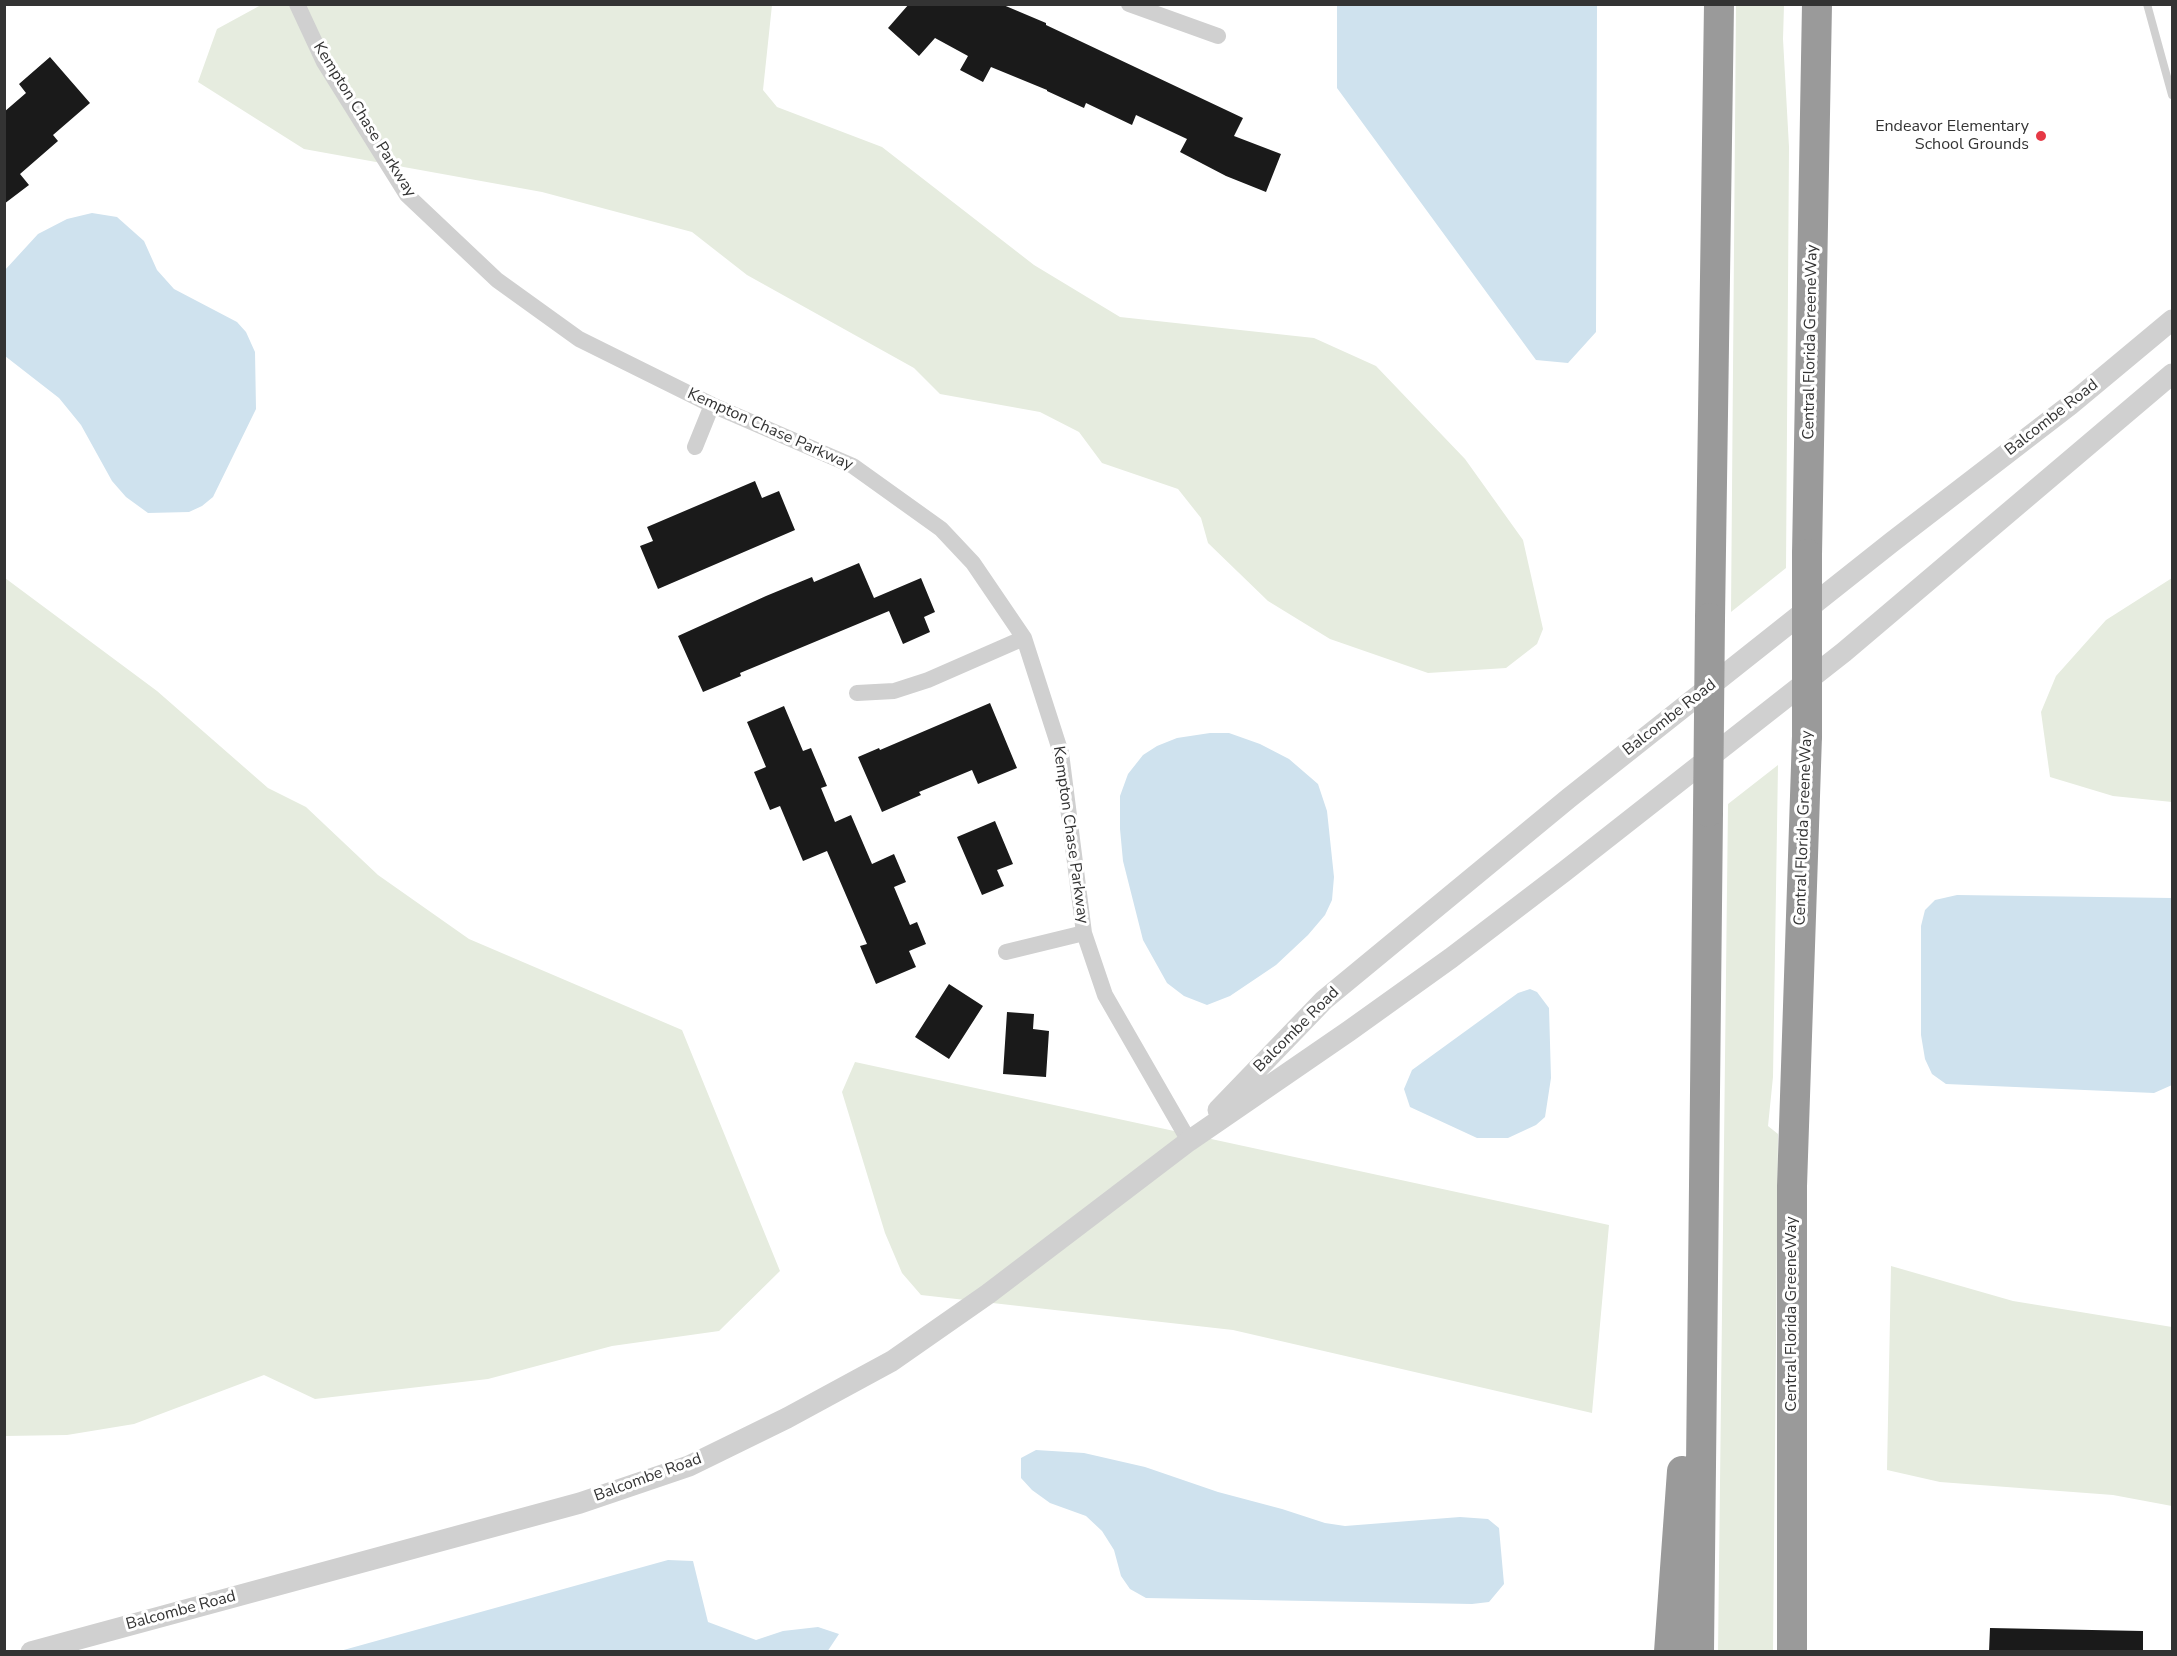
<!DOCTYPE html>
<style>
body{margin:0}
#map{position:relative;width:2177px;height:1656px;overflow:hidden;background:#fff;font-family:"Nunito Sans",sans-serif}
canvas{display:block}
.frame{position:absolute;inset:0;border:6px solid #333;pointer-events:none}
</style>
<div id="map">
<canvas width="2177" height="1656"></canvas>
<div class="frame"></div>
</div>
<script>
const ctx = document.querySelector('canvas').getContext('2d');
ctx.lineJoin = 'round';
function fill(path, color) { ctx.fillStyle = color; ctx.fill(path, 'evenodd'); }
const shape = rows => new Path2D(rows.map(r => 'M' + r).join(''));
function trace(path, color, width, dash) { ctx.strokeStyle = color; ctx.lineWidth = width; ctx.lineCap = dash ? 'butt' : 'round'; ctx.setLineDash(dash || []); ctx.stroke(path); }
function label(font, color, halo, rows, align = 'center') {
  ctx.font = font + ' "Nunito Sans",sans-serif'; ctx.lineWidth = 6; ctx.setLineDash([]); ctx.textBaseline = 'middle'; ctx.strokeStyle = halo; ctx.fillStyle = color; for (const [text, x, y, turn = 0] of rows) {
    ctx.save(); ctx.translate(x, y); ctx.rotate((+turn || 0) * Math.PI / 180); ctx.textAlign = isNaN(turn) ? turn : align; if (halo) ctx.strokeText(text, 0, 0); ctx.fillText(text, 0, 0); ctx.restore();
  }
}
fill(shape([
 [261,5,772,5,763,90,777,107,882,147,1034,265,1120,317,1314,338,1376,366,1465,459,1523,540,1543,629,1537,644,1506,668,1428,673,1330,639,1268,601,1208,543,1201,518,1178,489,1102,463,1079,432,1040,412,940,394,914,368,747,275,692,232,542,192,304,149,198,82,217,29],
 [1736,5,1784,5,1783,39,1789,147,1786,568,1731,612],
 [5,578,157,691,268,788,306,807,378,875,469,939,682,1030,780,1271,719,1331,612,1346,488,1379,315,1399,264,1375,134,1424,67,1435,5,1436],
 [2172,578,2172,802,2113,796,2050,777,2041,712,2056,676,2106,620],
 [1778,765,1773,1077,1768,1126,1778,1134,1773,1651,1718,1652,1728,804],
 [855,1062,1609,1225,1592,1413,1233,1330,921,1295,902,1273,885,1233,842,1092],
 [1891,1266,2013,1301,2172,1327,2172,1506,2113,1495,1940,1482,1887,1470]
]), '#e6ecdf');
fill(shape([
 [1337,5,1597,5,1596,332,1568,363,1536,360,1337,88],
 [92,213,117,217,144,241,157,270,174,289,237,322,246,332,255,352,256,409,213,497,202,506,189,512,148,513,126,497,112,481,81,425,59,398,5,356,5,270,38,234,67,219],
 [1210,733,1229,733,1260,744,1289,759,1318,784,1327,811,1334,877,1332,900,1325,915,1308,935,1276,965,1230,996,1207,1005,1184,996,1167,983,1143,940,1123,861,1120,829,1120,796,1128,774,1143,755,1157,746,1177,738],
 [1957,895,2172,898,2172,1085,2154,1093,1946,1084,1932,1074,1925,1059,1921,1035,1921,926,1925,910,1935,900],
 [1530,989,1537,992,1549,1008,1551,1078,1545,1117,1536,1125,1508,1138,1477,1138,1410,1107,1404,1089,1412,1070,1518,993],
 [1036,1450,1084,1453,1145,1467,1218,1492,1282,1509,1325,1523,1345,1526,1460,1517,1488,1519,1499,1528,1504,1584,1489,1602,1472,1604,1146,1598,1130,1589,1121,1576,1114,1550,1102,1531,1086,1516,1050,1503,1032,1490,1021,1478,1021,1458],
 [668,1560,693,1561,708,1622,756,1640,783,1631,818,1627,839,1634,827,1652,340,1651]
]), '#cfe2ee');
fill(shape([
 [909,4,1001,4,1046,23,1046,25,1243,118,1234,136,1281,154,1266,192,1226,176,1180,152,1187,139,1136,115,1132,125,1086,103,1084,108,1047,91,1047,90,991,67,983,82,960,70,968,56,935,38,919,56,888,28],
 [50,57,90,103,53,135,58,141,20,174,29,185,4,204,4,112,26,93,19,84],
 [755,481,762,498,779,491,795,530,658,589,640,546,653,541,647,527],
 [859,563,874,598,921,578,935,612,924,617,930,632,903,644,889,611,740,673,741,676,703,692,678,636,766,596,812,577,814,582],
 [990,703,1017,768,978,784,972,770,919,792,921,795,882,812,858,757,879,748,880,750],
 [784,706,803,751,811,748,827,786,821,788,835,822,851,815,872,864,894,854,906,882,894,887,910,925,917,922,926,944,909,951,916,967,876,984,860,946,867,944,827,851,803,861,780,806,770,810,754,772,766,767,747,722],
 [995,821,1013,864,997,870,1004,886,982,895,957,837],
 [949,984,983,1006,949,1059,915,1037],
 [1007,1012,1034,1014,1033,1029,1049,1031,1046,1077,1003,1074],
 [1990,1628,2143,1631,2143,1652,1989,1652]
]), '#1a1a1a');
trace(shape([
 [2147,4,2172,95]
]), '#d0d0d0', 8);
trace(shape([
 [297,4,324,62,407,195,497,280,579,339,712,405,853,466,941,529,973,563,1024,638,1061,753,1084,933,1105,995,1189,1141],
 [1129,4,1218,36],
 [695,447,712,405],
 [857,693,894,691,928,680,1024,638],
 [1006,952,1084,933]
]), '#d0d0d0', 16);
trace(shape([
 [1218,1110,1324,1000,1569,798,1892,542,2070,405,2172,320],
 [31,1652,580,1503,689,1466,787,1418,892,1361,988,1294,1189,1141,1349,1031,1451,958,1565,871,1844,652,2172,374]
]), '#d0d0d0', 21);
trace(shape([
 [1807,554,1817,4],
 [1710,618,1719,4],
 [1669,1652,1682,1471],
 [1699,1652,1708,812],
 [1792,1652,1792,1186,1807,736]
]), '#9a9a9a', 30);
trace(shape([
 [1807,554,1807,736],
 [1708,812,1710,618]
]), '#9a9a9a', 30);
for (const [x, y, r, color] of [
 [2041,136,6,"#e63946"]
]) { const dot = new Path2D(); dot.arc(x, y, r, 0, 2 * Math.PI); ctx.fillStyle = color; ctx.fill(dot); trace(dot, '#fff', 2); }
label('16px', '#333', '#fff', [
 ["Kempton Chase Parkway",364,120,58],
 ["Central Florida GreeneWay",1811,342,-89],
 ["Balcombe Road",2052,418,-38],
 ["Kempton Chase Parkway",770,430,24],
 ["Balcombe Road",1670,718,-38],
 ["Central Florida GreeneWay",1804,828,-88],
 ["Kempton Chase Parkway",1070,835,82],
 ["Balcombe Road",1297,1030,-45],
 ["Central Florida GreeneWay",1792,1314,-90],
 ["Balcombe Road",648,1478,-20],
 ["Balcombe Road",181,1611,-15]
]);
label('16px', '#333', '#fff', [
 ["Endeavor Elementary",2029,127],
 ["School Grounds",2029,145]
], 'right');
</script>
